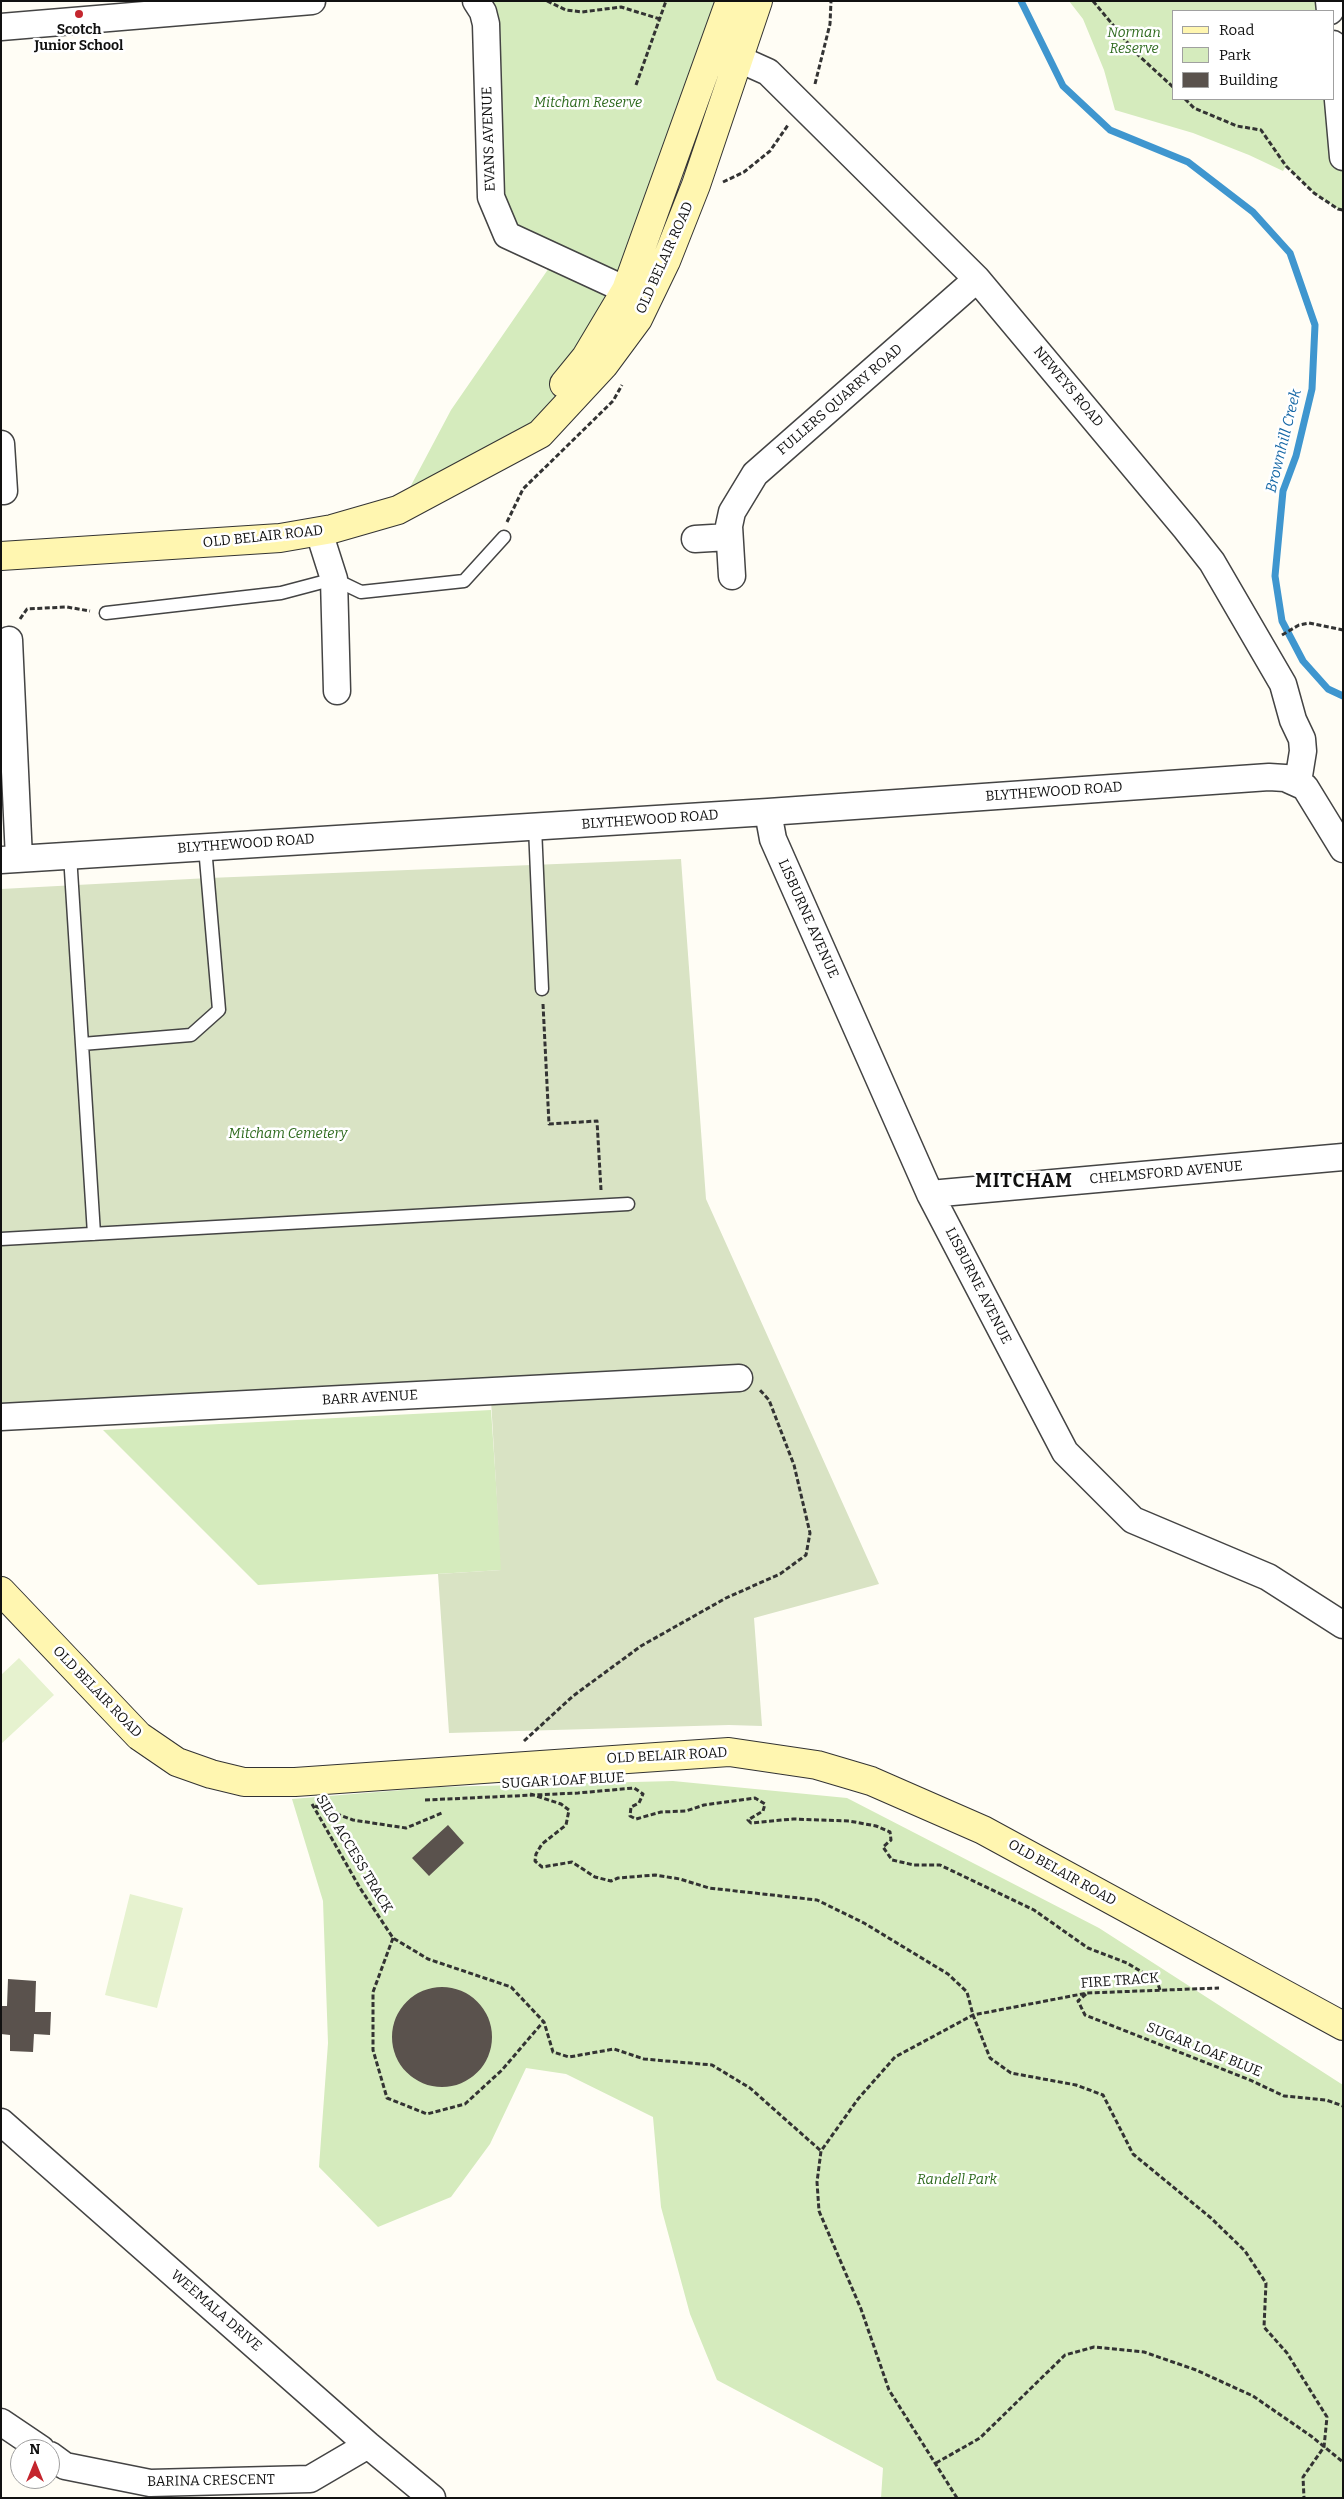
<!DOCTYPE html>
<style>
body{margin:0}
#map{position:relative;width:1344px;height:2499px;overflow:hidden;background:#fffdf5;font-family:Bitter,serif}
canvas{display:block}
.frame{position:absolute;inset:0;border:2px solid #111;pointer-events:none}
.legend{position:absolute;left:1172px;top:10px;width:162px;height:90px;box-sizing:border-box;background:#fff;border:1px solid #a0a0a0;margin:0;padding:6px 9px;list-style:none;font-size:15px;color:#111}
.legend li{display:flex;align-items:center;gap:10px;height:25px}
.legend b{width:25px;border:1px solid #a0a0a0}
.north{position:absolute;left:10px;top:2439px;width:50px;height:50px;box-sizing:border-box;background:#fff;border:1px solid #a0a0a0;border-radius:50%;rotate:0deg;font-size:14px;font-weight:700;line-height:20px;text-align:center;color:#111}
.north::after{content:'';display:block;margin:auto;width:18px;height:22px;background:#c4262e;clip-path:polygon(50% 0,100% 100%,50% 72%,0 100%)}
</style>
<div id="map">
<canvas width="1344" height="2499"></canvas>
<div class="frame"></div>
<ul class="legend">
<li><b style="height:6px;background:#fff6b0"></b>Road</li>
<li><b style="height:14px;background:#d5ebbd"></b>Park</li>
<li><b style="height:14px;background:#5a524d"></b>Building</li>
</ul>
<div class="north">N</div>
</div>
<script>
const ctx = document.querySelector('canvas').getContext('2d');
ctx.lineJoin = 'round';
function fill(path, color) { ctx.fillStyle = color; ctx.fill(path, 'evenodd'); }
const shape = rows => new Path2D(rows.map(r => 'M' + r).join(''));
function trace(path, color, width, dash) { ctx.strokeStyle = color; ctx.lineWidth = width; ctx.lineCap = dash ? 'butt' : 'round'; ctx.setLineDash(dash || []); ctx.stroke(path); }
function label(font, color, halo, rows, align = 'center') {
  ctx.font = font + ' Bitter,serif'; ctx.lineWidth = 5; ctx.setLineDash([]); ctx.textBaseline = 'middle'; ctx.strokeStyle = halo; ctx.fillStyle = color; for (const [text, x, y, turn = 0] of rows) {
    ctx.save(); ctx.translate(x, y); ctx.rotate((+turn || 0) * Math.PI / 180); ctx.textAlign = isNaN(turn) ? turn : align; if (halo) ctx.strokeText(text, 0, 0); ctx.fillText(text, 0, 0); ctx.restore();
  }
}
fill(shape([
 [477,1,730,1,662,193,540,434,398,510,451,410,549,268,507,235],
 [1069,1,1329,1,1330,11,1173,11,1173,99,1333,99,1343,157,1343,210,1338,209,1314,193,1286,166,1283,171,1249,155,1193,133,1115,110,1104,70,1083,19],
 [491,1410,502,1570,258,1585,103,1430],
 [673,1781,847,1798,1099,1928,1343,2085,1343,2498,881,2498,883,2468,717,2380,690,2314,661,2207,653,2117,566,2074,526,2068,490,2144,451,2197,378,2227,319,2167,328,2043,323,1901,292,1799,439,1787]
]), '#d5ebbd');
fill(shape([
 [681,859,706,1199,879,1584,754,1618,762,1726,729,1725,449,1733,438,1574,501,1570,490,1383,1,1408,1,889,209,878]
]), '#d9e3c4');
fill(shape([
 [19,1658,54,1695,1,1744,1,1675],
 [130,1894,183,1908,157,2008,105,1995]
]), '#e6f2cf');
trace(shape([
 [1021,1,1063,86,1110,130,1188,162,1253,212,1290,253,1315,325,1312,389,1296,456,1283,491,1275,576,1282,621,1303,661,1328,689,1343,696]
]), '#3f96cf', 7);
fill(shape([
 [448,1825,464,1843,429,1876,412,1858],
 [8,1979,36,1981,35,2012,51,2012,50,2035,34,2034,33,2052,10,2051,10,2035,1,2034,1,2006,7,2006],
 '392 2037a50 50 0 1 1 100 0a50 50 0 1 1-100 0Z'
]), '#5a524d');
const service = shape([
 [106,613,281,593,334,579,361,592,464,581,504,537],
 [535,827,542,989],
 [70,855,94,1234],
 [82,1044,191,1035,219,1010,205,847],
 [1,1239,628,1204]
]);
const minor = shape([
 [476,1,483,12,486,24,491,197,507,235,626,290],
 [1329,1,1330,11],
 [1,27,312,1],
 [1333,44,1343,157],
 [719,50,768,72,977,279,1186,529,1212,562,1283,684,1293,720,1302,739,1303,751,1298,782],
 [1,444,4,491],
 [319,532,334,579,337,691],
 [695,539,729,537],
 [732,576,729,526,732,512,755,474,977,279],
 [9,640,19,859],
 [768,812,773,839,930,1194,1065,1452,1133,1520,1268,1577,1343,1625],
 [1,860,768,812,1269,777,1285,778,1305,787,1343,849],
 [930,1194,1343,1157],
 [1,1417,739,1378],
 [1,2122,368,2445,432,2498],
 [1,2422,41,2449],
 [50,2455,65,2466,150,2483,310,2479,368,2445]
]);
const secondary = shape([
 [564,384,586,357,626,290,730,1],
 [1,556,280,538,332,529,398,510,540,434,604,365,638,319,666,261,696,185,758,1],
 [1,1591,139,1736,177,1762,211,1774,244,1782,295,1782,729,1752,817,1765,871,1781,983,1830,1343,2026]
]);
trace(service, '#444', 15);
trace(minor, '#444', 29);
trace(secondary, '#333', 30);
trace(shape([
 [547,1,566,10,582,12,621,7,660,19],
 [1093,1,1137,54,1173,87],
 [815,84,830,24,831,1],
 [636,85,666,1],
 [1185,99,1194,108,1237,126,1261,130,1286,166,1314,193,1338,209,1343,210],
 [723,182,744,172,770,151,788,125],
 [507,522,523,489,613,401,622,385],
 [20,619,27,609,67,607,90,611],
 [1282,635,1299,625,1309,623,1343,630],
 [543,1004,549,1124,597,1121,601,1190],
 [524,1741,573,1696,641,1646,726,1598,780,1574,806,1555,810,1533,794,1465,769,1400,759,1389],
 [530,1794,561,1804,569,1810,566,1825,542,1844,536,1854,535,1861,542,1867,572,1862,595,1877,611,1881,618,1878,655,1875,680,1879,709,1888,817,1900,864,1923,948,1974,967,1992,973,2015,990,2058,1011,2073,1076,2085,1103,2095,1133,2154,1211,2218,1245,2251,1266,2283,1264,2327,1287,2353,1327,2417,1324,2447,1303,2477,1304,2498],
 [425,1800,578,1793,634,1788,643,1794,639,1803,631,1807,630,1816,636,1819,661,1812,686,1811,704,1805,755,1798,765,1804,763,1811,748,1820,751,1823,793,1819,849,1821,876,1826,890,1832,891,1840,883,1847,892,1860,914,1865,940,1865,1034,1910,1088,1948,1127,1963,1157,1981,1160,1990],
 [312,1804,360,1888,393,1938,428,1959,511,1987,544,2022,553,2052,569,2057,614,2049,644,2059,712,2065,750,2088,821,2151],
 [315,1806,353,1820,406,1828,442,1813],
 [393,1938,373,1992,373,2050,387,2098,427,2114,465,2104,502,2070,543,2022],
 [1086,1994,1078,2001,1085,2015,1250,2080,1284,2096,1326,2100,1343,2106],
 [936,2463,980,2438,1065,2355,1094,2347,1144,2352,1196,2370,1253,2396,1311,2436,1343,2462],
 [957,2498,889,2390,861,2309,819,2211,817,2182,821,2151,858,2099,895,2057,973,2015,1087,1993,1219,1988]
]), '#333', 3, [5, 2.5]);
trace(service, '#fff', 12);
trace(minor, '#fff', 26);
trace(secondary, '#fff6b0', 28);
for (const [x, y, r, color] of [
 [79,14,5,"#c4262e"]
]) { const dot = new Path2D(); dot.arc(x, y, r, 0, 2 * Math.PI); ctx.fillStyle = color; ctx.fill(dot); trace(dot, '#fff', 2); }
label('bold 14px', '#111', '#fff', [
 ["Scotch",79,30],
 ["Junior School",79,46]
]);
label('italic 14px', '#2f6b1f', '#fff', [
 ["Norman",1134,33],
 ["Reserve",1134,49],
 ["Mitcham Reserve",588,103],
 ["Mitcham Cemetery",288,1134],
 ["Randell Park",957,2180]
]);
label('14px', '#111', '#fff', [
 ["EVANS AVENUE",489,139,-92],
 ["OLD BELAIR ROAD",665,258,-66],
 ["NEWEYS ROAD",1068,387,50],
 ["FULLERS QUARRY ROAD",840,400,-41],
 ["OLD BELAIR ROAD",263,537,-6],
 ["BLYTHEWOOD ROAD",1054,792,-4],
 ["BLYTHEWOOD ROAD",650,820,-4],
 ["BLYTHEWOOD ROAD",246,844,-4],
 ["LISBURNE AVENUE",808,919,66],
 ["CHELMSFORD AVENUE",1166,1173,-5],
 ["LISBURNE AVENUE",978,1286,63],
 ["BARR AVENUE",370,1398,-3],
 ["OLD BELAIR ROAD",97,1692,46],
 ["OLD BELAIR ROAD",667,1756,-3],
 ["SUGAR LOAF BLUE",563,1781,-3],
 ["SILO ACCESS TRACK",354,1854,59],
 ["OLD BELAIR ROAD",1062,1873,29],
 ["FIRE TRACK",1120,1981,-4],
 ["SUGAR LOAF BLUE",1204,2050,22],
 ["WEEMALA DRIVE",216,2311,41],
 ["BARINA CRESCENT",211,2481,-1]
]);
label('italic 15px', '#1768a6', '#fff', [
 ["Brownhill Creek",1284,441,-76]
]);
ctx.letterSpacing = '1px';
label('bold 19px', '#111', '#fff', [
 ["MITCHAM",1024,1182]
]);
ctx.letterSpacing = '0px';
</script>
